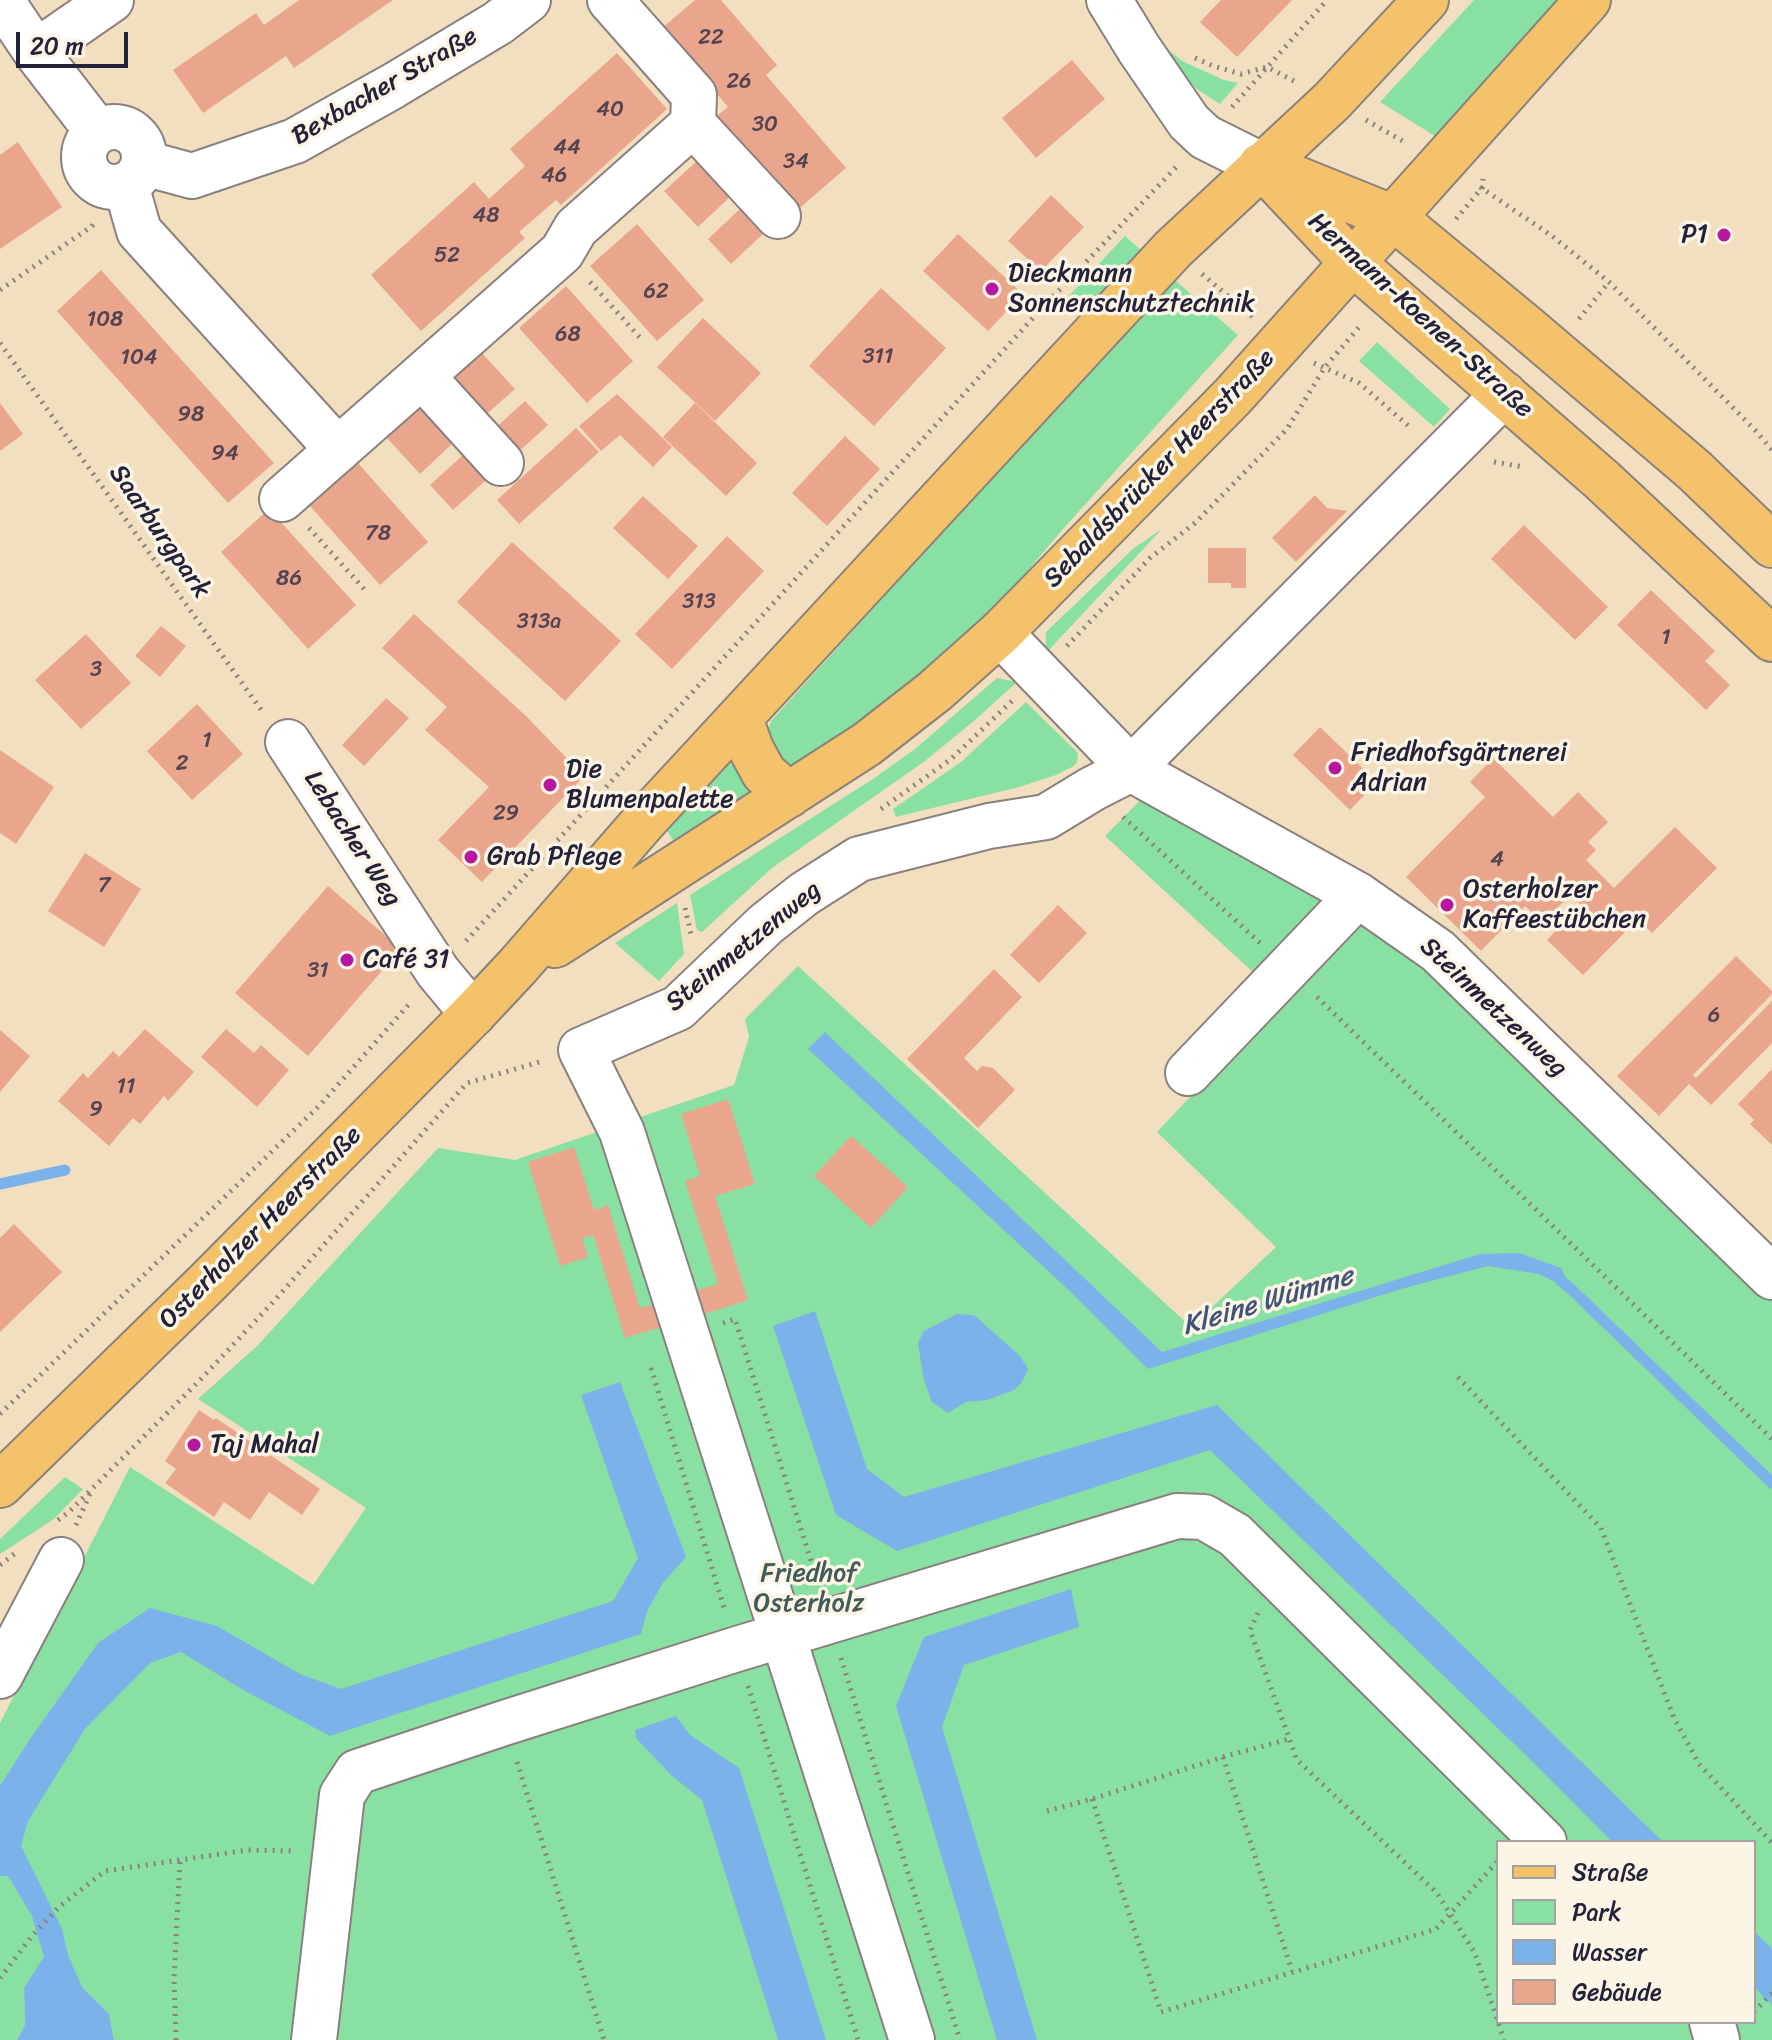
<!DOCTYPE html>
<meta charset="utf-8">
<style>
body{margin:0}
#map{position:relative;width:1772px;height:2040px;overflow:hidden;background:#f2dfc0;font-family:Sriracha,sans-serif}
canvas{display:block}
.legend{position:absolute;left:1496px;top:1840px;width:260px;height:184px;box-sizing:border-box;background:#fcf5e5;border:2px solid #a5a1a1;margin:0;padding:10px 14px;list-style:none;font-size:24px;color:#22223b}
.legend li{display:flex;align-items:center;gap:16px;height:40px}
.legend b{width:40px;border:2px solid #a5a1a1}
.scale{position:absolute;left:16px;top:32px;width:112px;height:36px;box-sizing:border-box;border:4px solid #22223b;border-top:0;padding-left:10px;font-size:24px;line-height:28px;white-space:nowrap;color:#22223b;-webkit-text-stroke:6px #fcf5e5;paint-order:stroke}
</style>
<div id="map">
<canvas width="1772" height="2040"></canvas>
<ul class="legend">
<li><b style="height:10px;background:#f3c26a"></b>Straße</li>
<li><b style="height:22px;background:#89e0a3"></b>Park</li>
<li><b style="height:22px;background:#7bb2ea"></b>Wasser</li>
<li><b style="height:22px;background:#e9a68d"></b>Gebäude</li>
</ul>
<div class="scale">20 m</div>
</div>
<script>
const ctx = document.querySelector('canvas').getContext('2d');
ctx.lineJoin = 'round';
function fill(path, color) { ctx.fillStyle = color; ctx.fill(path, 'evenodd'); }
const shape = rows => new Path2D(rows.map(r => 'M' + r).join(''));
function trace(path, color, width, dash) { ctx.strokeStyle = color; ctx.lineWidth = width; ctx.lineCap = dash ? 'butt' : 'round'; ctx.setLineDash(dash || []); ctx.stroke(path); }
function label(font, color, halo, rows, align = 'center') {
  ctx.font = font + ' Sriracha,sans-serif'; ctx.lineWidth = 7; ctx.setLineDash([]); ctx.textBaseline = 'middle'; ctx.strokeStyle = halo; ctx.fillStyle = color; for (const [text, x, y, turn = 0] of rows) {
    ctx.save(); ctx.translate(x, y); ctx.rotate((+turn || 0) * Math.PI / 180); ctx.textAlign = isNaN(turn) ? turn : align; if (halo) ctx.strokeText(text, 0, 0); ctx.fillText(text, 0, 0); ctx.restore();
  }
}
fill(shape([
 [1474,0,1564,0,1459,119,1435,136,1380,102],
 [1168,50,1184,62,1224,80,1238,83,1220,104,1198,90,1177,70,1164,53],
 [1125,236,1142,251,1090,308,1066,299],
 [1176,281,1238,335,1063,529,996,608,903,694,797,768,780,765,764,742,771,721,1155,298],
 [1377,342,1450,409,1434,427,1359,361],
 [1162,529,1045,654,1046,632,1134,548],
 [997,678,1017,682,975,720,925,761,772,868,702,932,697,930,690,895,873,779,915,749],
 [1026,702,1078,753,1077,762,1074,766,1056,775,1019,787,896,817,893,809,961,762],
 [734,752,759,792,675,843,664,826],
 [1161,779,1378,898,1772,1264,1772,2040,114,2040,109,2014,82,1987,24,1988,25,2025,17,2040,0,2040,0,1723,130,1467,313,1585,366,1508,198,1399,258,1345,438,1148,515,1160,734,1085,749,1037,745,1019,798,966,1191,1327,1276,1247,1157,1132,1282,999,1105,836],
 [1498,1842,1754,1842,1754,2022,1498,2022],
 [677,903,684,954,659,981,615,943],
 [65,1477,83,1489,54,1519,0,1554,0,1539]
]), '#89e0a3');
fill(shape([
 [825,1032,1162,1352,1480,1254,1519,1253,1561,1268,1572,1290,1539,1274,1488,1266,1401,1289,1148,1369,1074,1295,808,1049],
 [815,1311,867,1469,904,1497,1217,1405,1663,1842,1612,1842,1542,1771,1210,1450,897,1551,836,1515,773,1326],
 [957,1314,974,1315,1020,1356,1028,1369,1022,1382,1014,1390,987,1400,966,1402,948,1413,932,1402,924,1381,918,1343,924,1331],
 [620,1382,686,1557,662,1584,647,1612,641,1634,330,1736,245,1691,181,1652,150,1663,85,1729,28,1821,21,1846,62,1929,68,1955,82,1987,109,2014,114,2040,17,2040,25,2025,24,1988,44,1957,32,1916,8,1876,0,1876,0,1786,30,1739,98,1643,150,1608,217,1626,300,1674,341,1689,613,1601,638,1558,581,1395],
 [1071,1589,1079,1627,964,1665,942,1727,1037,2040,997,2040,896,1706,924,1637],
 [676,1716,690,1735,739,1768,826,2040,778,2040,702,1800,672,1776,636,1738,635,1730],
 [1754,1931,1772,1949,1772,2005,1754,1987]
]), '#7bb2ea');
trace(shape([
 [0,1184,65,1170],
 [1561,1281,1572,1290,1772,1483]
]), '#7bb2ea', 11);
fill(shape([
 [299,0,393,0,294,68,286,56,203,113,173,70,256,13,264,25],
 [695,0,721,0,777,65,766,75,846,168,795,212,714,118,728,107,661,29],
 [1221,0,1292,0,1237,57,1200,22],
 [617,53,667,109,561,205,556,200,519,232,525,238,421,331,371,275,474,182,489,199,525,166,510,149],
 [1072,60,1105,99,1036,158,1002,118],
 [18,142,62,207,0,249,0,155],
 [698,160,731,196,698,227,664,191],
 [1051,195,1084,227,1041,271,1008,241],
 [741,208,764,233,731,264,708,239],
 [637,224,704,300,657,341,590,266],
 [958,234,1023,294,988,331,923,271],
 [101,270,274,463,228,503,57,311],
 [566,286,633,361,587,403,519,328],
 [881,288,946,348,874,426,809,366],
 [703,318,761,373,715,421,657,367],
 [481,352,515,389,481,419,448,383],
 [617,394,672,447,653,467,620,435,601,451,579,426],
 [525,401,548,425,514,456,492,431],
 [0,403,23,434,0,451],
 [695,403,757,463,726,496,663,437],
 [419,406,453,443,420,474,386,437],
 [576,428,599,452,519,524,497,500],
 [845,436,880,469,827,526,792,493],
 [463,455,486,480,453,510,430,485],
 [358,463,428,542,380,585,310,506],
 [1315,495,1327,508,1347,511,1296,562,1272,538],
 [643,496,698,546,668,579,613,528],
 [269,509,356,605,308,649,221,552],
 [1524,525,1608,607,1575,640,1491,559],
 [727,536,764,571,672,669,635,634],
 [512,542,621,641,565,701,457,602],
 [1208,548,1246,548,1246,588,1231,588,1231,583,1208,583],
 [1651,590,1715,651,1705,661,1730,685,1706,710,1617,625],
 [414,614,526,716,584,776,482,882,438,840,489,787,425,730,447,707,382,648],
 [161,626,186,646,160,677,135,656],
 [86,634,131,683,81,729,35,680],
 [386,698,409,718,364,766,342,745],
 [197,704,243,754,192,800,147,751],
 [1320,727,1377,782,1350,810,1293,755],
 [0,750,54,787,16,844,0,833],
 [1493,758,1553,817,1578,792,1608,822,1588,842,1596,850,1586,860,1614,888,1675,827,1717,868,1652,933,1638,919,1583,975,1547,940,1581,905,1570,895,1543,923,1525,906,1481,951,1406,877,1485,797,1470,782],
 [85,853,141,889,104,947,48,911],
 [328,886,401,949,308,1056,235,993],
 [1058,905,1087,933,1039,983,1010,955],
 [1736,956,1772,991,1772,994,1693,1075,1696,1078,1772,1001,1772,1043,1711,1105,1689,1084,1659,1116,1617,1076],
 [994,969,1022,997,964,1058,977,1071,982,1066,993,1068,1015,1090,978,1128,907,1059],
 [145,1029,194,1072,168,1101,164,1096,140,1124,133,1118,109,1146,58,1101,83,1073,88,1078,113,1051,119,1057],
 [226,1029,254,1053,261,1045,289,1070,257,1107,201,1057],
 [0,1030,30,1056,0,1092],
 [1772,1069,1772,1145,1750,1124,1754,1120,1738,1104],
 [728,1099,755,1184,715,1196,748,1300,705,1314,698,1290,718,1284,685,1181,700,1176,681,1114],
 [851,1136,908,1187,871,1228,814,1176],
 [574,1147,594,1210,608,1205,640,1308,658,1303,665,1326,625,1338,593,1235,582,1238,588,1257,560,1266,528,1162],
 [14,1224,62,1272,0,1332,0,1238],
 [199,1410,214,1420,216,1418,320,1489,302,1515,269,1492,250,1520,224,1502,214,1517,165,1483,176,1469,165,1461]
]), '#e9a68d');
const minor = shape([
 [1,0,36,52,97,131],
 [1109,0,1139,49,1189,122,1205,137,1261,165],
 [36,52,111,0],
 [693,124,778,216],
 '84 157a30 30 0 1 1 60 0a30 30 0 1 1-60 0Z',
 [144,163,192,176,295,141,393,86,498,23,528,0],
 [126,185,139,231,338,450],
 [422,376,501,463],
 [282,499,562,252,576,228,693,124,694,95,610,0],
 [1000,633,1131,769,1358,895,1438,951,1772,1277],
 [288,742,438,972,473,1014],
 [1188,1073,1358,895],
 [0,1676,61,1560],
 [1712,2022,1717,2040],
 [314,2040,342,1795,357,1772,504,1723,737,1649,1177,1516,1204,1517,1235,1535,1544,1842],
 [912,2040,622,1132,581,1050,678,1008,766,924,804,894,859,859,989,826,1046,817,1092,789,1131,769,1504,394]
]);
const major = shape([
 [1261,165,1353,263,1602,480,1772,639],
 [1275,170,1394,218,1527,328,1694,470,1772,545],
 [740,718,751,749,764,773,789,795],
 [555,945,867,744,935,691,1000,633,1233,396,1588,0],
 [0,1485,209,1281,473,1014,518,966,645,820,1173,249,1332,101,1426,0]
]);
trace(minor, '#8a807e', 48);
trace(major, '#8a807e', 48);
trace(shape([
 [1195,58,1213,66,1241,74,1267,67,1294,81],
 [1232,107,1327,0],
 [1366,120,1406,143],
 [1480,187,1552,236,1609,282,1755,430,1772,450],
 [1456,219,1482,188,1483,179],
 [1202,274,1253,317],
 [590,282,643,341],
 [0,290,92,226,94,221],
 [1579,319,1609,282],
 [0,343,264,714],
 [1314,363,1359,383,1411,428],
 [1494,462,1524,467],
 [309,528,365,590],
 [1067,646,1150,558,1195,523,1287,429,1325,367,1361,325],
 [881,809,951,759,1012,701],
 [1123,817,1260,943],
 [685,908,692,938],
 [466,941,1032,319,1179,164],
 [1317,997,1772,1439],
 [723,1323,735,1319,818,1583],
 [651,1368,725,1611],
 [1458,1377,1601,1528,1674,1718,1699,1764,1772,1843],
 [0,1414,320,1105,411,1002],
 [58,1520,70,1511,200,1380,275,1300,467,1083,543,1061],
 [76,1525,90,1494],
 [0,1565,18,1551],
 [1258,1613,1250,1630,1297,1760,1437,1893,1475,1953,1504,2040],
 [841,1658,960,2040],
 [748,1686,858,2040],
 [1223,1757,1292,1971],
 [517,1762,604,2040],
 [1092,1799,1161,2012,1436,1929,1498,1861],
 [1047,1811,1092,1799,1223,1757,1289,1739],
 [0,1978,32,1936,60,1906,105,1871,248,1850,295,1851],
 [1754,2012,1772,1993],
 [176,2040,174,1979,180,1860]
]), '#8a807e', 5, [2, 6]);
trace(minor, '#fff', 44);
trace(major, '#f3c26a', 44);
for (const [x, y, r, color] of [
 [1724,235,8,"#b5179e"],
 [992,289,8,"#b5179e"],
 [1335,768,8,"#b5179e"],
 [550,785,8,"#b5179e"],
 [471,857,8,"#b5179e"],
 [1447,905,8,"#b5179e"],
 [347,960,8,"#b5179e"],
 [194,1445,8,"#b5179e"]
]) { const dot = new Path2D(); dot.arc(x, y, r, 0, 2 * Math.PI); ctx.fillStyle = color; ctx.fill(dot); trace(dot, '#fcf5e5', 3); }
label('22px', '#544350', null, [
 ["22",711,38],
 ["26",739,82],
 ["40",610,110],
 ["30",765,125],
 ["44",567,148],
 ["34",796,162],
 ["46",554,176],
 ["48",486,216],
 ["52",447,256],
 ["62",656,292],
 ["108",105,320],
 ["68",568,335],
 ["311",878,357],
 ["104",139,358],
 ["98",191,415],
 ["94",225,454],
 ["78",378,534],
 ["86",289,579],
 ["313",699,602],
 ["313a",539,622],
 ["1",1666,638],
 ["3",96,670],
 ["1",207,741],
 ["2",182,764],
 ["29",506,814],
 ["4",1497,860],
 ["7",104,886],
 ["31",318,971],
 ["6",1714,1016],
 ["11",126,1087],
 ["9",96,1110]
]);
label('26px', '#22223b', '#fcf5e5', [
 ["Bexbacher Straße",385,87,-30],
 ["Hermann-Koenen-Straße",1420,316,42],
 ["Sebaldsbrücker Heerstraße",1160,469,-46],
 ["Saarburgpark",159,532,55],
 ["Lebacher Weg",352,839,57],
 ["Steinmetzenweg",744,947,-39],
 ["Steinmetzenweg",1493,1008,43],
 ["Osterholzer Heerstraße",261,1228,-45]
]);
label('26px', '#22223b', '#fcf5e5', [
 ["P1",1708,235,"right"],
 ["Dieckmann",1008,274],
 ["Sonnenschutztechnik",1008,304],
 ["Friedhofsgärtnerei",1351,753],
 ["Adrian",1351,783],
 ["Die",566,770],
 ["Blumenpalette",566,800],
 ["Grab Pflege",487,857],
 ["Osterholzer",1463,890],
 ["Kaffeestübchen",1463,920],
 ["Café 31",363,960],
 ["Taj Mahal",210,1445]
], 'left');
label('26px', '#415b5a', '#fcf5e5', [
 ["Friedhof",809,1574],
 ["Osterholz",809,1604]
]);
label('italic 28px', '#415478', '#fcf5e5', [
 ["Kleine Wümme",1268,1302,-17]
]);
</script>
